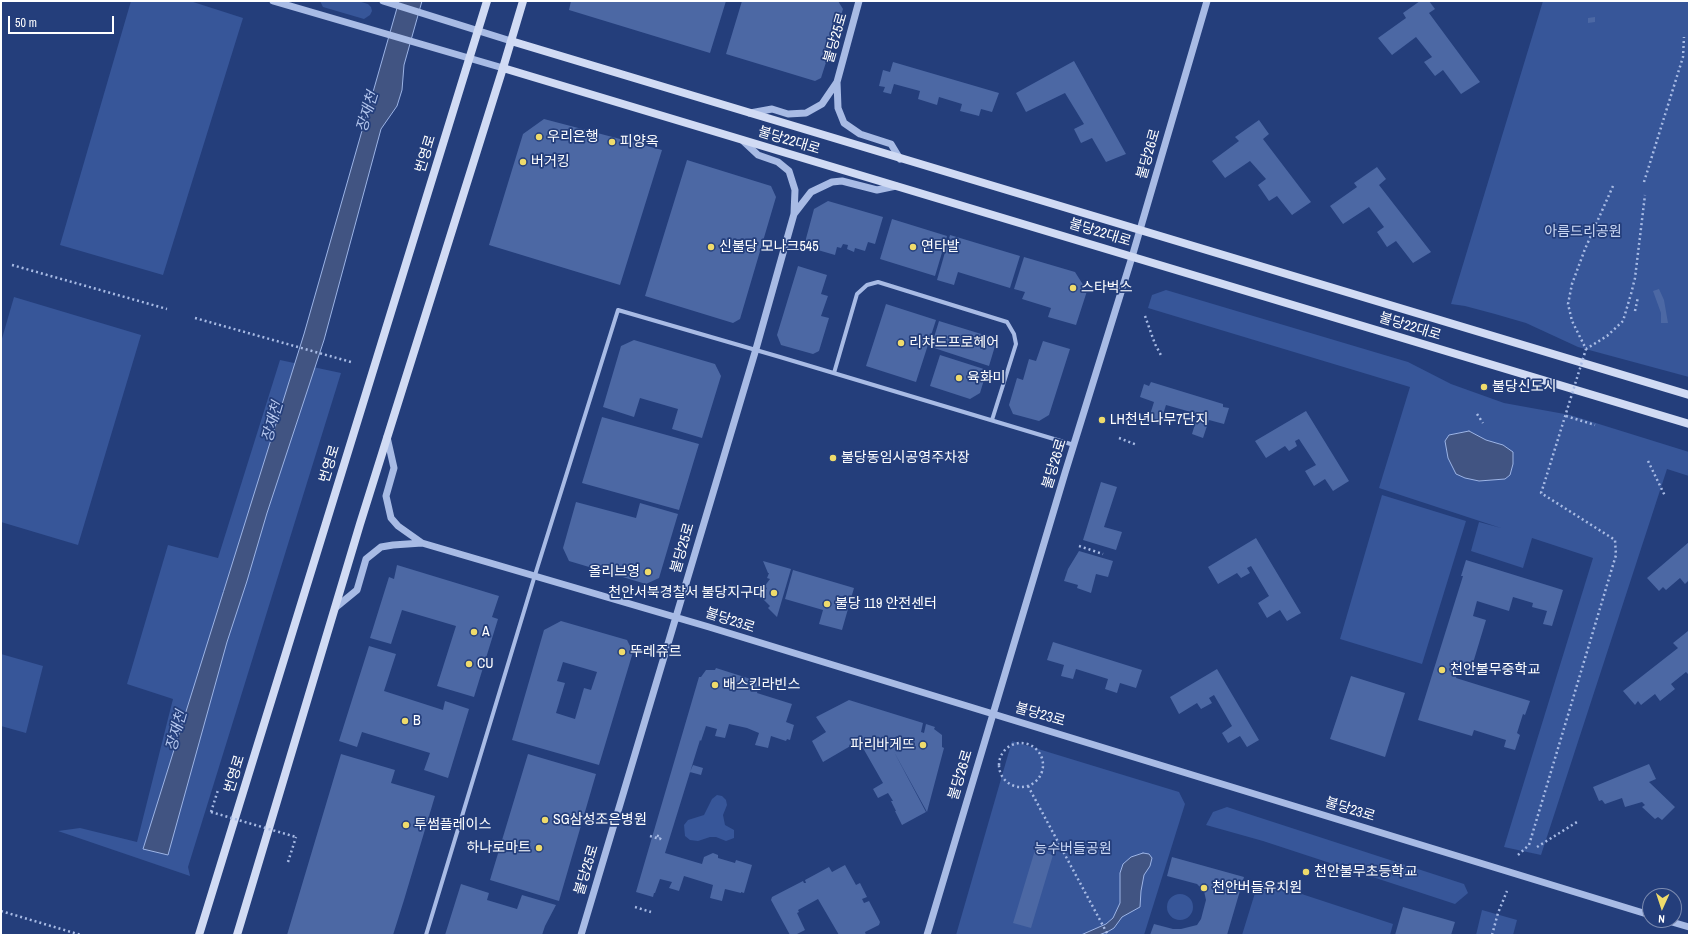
<!DOCTYPE html>
<meta charset="utf-8">
<style>
body{margin:0}
#map{position:relative;width:1690px;height:936px;overflow:hidden;background:#243e7b;font-family:"Archivo Narrow",sans-serif}
canvas{display:block}
.frame{position:absolute;inset:0;border:2px solid #fff;pointer-events:none}
.north{position:absolute;left:1642px;top:888px;width:40px;height:40px;box-sizing:border-box;background:#243e7b;border:1px solid #7c8bb0;border-radius:50%;rotate:183deg;font-size:11px;font-weight:700;line-height:16px;text-align:center;color:#fff}
.north::after{content:'';display:block;margin:auto;width:14px;height:18px;background:#efdb6b;clip-path:polygon(50% 0,100% 100%,50% 72%,0 100%)}
.scale{position:absolute;left:8px;top:16px;width:106px;height:18px;box-sizing:border-box;border:2px solid #fff;border-top:0;padding-left:5px;font-size:12px;line-height:14px;white-space:nowrap;color:#fff;-webkit-text-stroke:3px #243e7b;paint-order:stroke}
</style>
<div id="map">
<canvas width="1690" height="936"></canvas>
<div class="frame"></div>
<div class="north">N</div>
<div class="scale">50 m</div>
</div>
<script>
const ctx = document.querySelector('canvas').getContext('2d');
ctx.lineJoin = 'round';
function fill(path, color) { ctx.fillStyle = color; ctx.fill(path, 'evenodd'); }
const shape = rows => new Path2D(rows.map(r => 'M' + r).join(''));
function trace(path, color, width, dash) { ctx.strokeStyle = color; ctx.lineWidth = width; ctx.lineCap = dash ? 'butt' : 'round'; ctx.setLineDash(dash || []); ctx.stroke(path); }
function label(font, color, halo, rows, align = 'center') {
  ctx.font = font + ' "Archivo Narrow","Noto Sans KR",sans-serif'; ctx.lineWidth = 3.5; ctx.setLineDash([]); ctx.textBaseline = 'middle'; ctx.strokeStyle = halo; ctx.fillStyle = color; for (const [text, x, y, turn = 0] of rows) {
    ctx.save(); ctx.translate(x, y); ctx.rotate((+turn || 0) * Math.PI / 180); ctx.textAlign = isNaN(turn) ? turn : align; if (halo) ctx.strokeText(text, 0, 0); ctx.fillText(text, 0, 0); ctx.restore();
  }
}
fill(shape([
 [131,1,190,1,243,18,163,275,60,245],
 [320,1,358,1,368,4,371,7,372,11,370,15,364,19,323,7],
 [1543,1,1689,1,1689,377,1578,347,1526,323,1495,314,1465,306,1451,304],
 [1166,290,1408,362,1451,384,1504,403,1570,415,1689,452,1689,476,1667,469,1541,855,1504,847,1593,558,1532,538,1523,568,1471,551,1479,522,1501,528,1379,488,1410,387,1148,308,1152,295],
 [14,297,141,335,78,545,1,522,1,342],
 [280,360,341,373,188,867,190,876,58,831,80,828,137,842,173,699,127,684,168,545,218,558],
 [1382,495,1466,521,1422,664,1340,639],
 [1,654,43,666,26,733,1,726],
 [1012,741,1179,792,1185,804,1144,935,956,935],
 [717,795,722,796,726,800,727,805,723,815,725,825,734,830,734,838,726,841,716,837,710,837,698,841,690,840,685,836,684,825,688,820,704,815,712,799],
 [1227,807,1464,884,1468,893,1455,904,1263,841,1206,825,1213,812],
 [1259,880,1393,924,1390,935,1242,935],
 '1167 907a13 13 0 1 1 26 0a13 13 0 1 1-26 0Z',
 [1482,910,1517,920,1513,935,1476,935]
]), '#375699');
const water = shape([
 [399,1,422,1,404,65,402,90,397,106,381,129,324,340,267,513,247,581,227,642,168,855,143,849,304,334,399,1],
 [1469,431,1486,440,1503,445,1513,452,1513,464,1510,475,1505,479,1479,481,1465,478,1456,474,1448,458,1445,441,1449,435,1469,431],
 [1143,853,1149,854,1152,858,1150,866,1144,875,1141,891,1140,907,1122,917,1114,928,1109,931,1099,935,1081,935,1106,924,1113,918,1120,903,1120,873,1123,864,1131,857,1143,853]
]);
fill(water, '#415482');
trace(water, '#9cb4e6', 1);
fill(shape([
 [571,1,726,1,710,53,569,10],
 [742,1,838,1,843,9,821,78,815,81,726,54],
 [1420,1,1429,1,1435,9,1429,13,1480,82,1461,94,1443,70,1435,76,1424,62,1432,57,1416,37,1392,55,1378,38,1406,18,1403,13],
 [1595,17,1595,22,1588,23,1588,18],
 [1074,61,1126,154,1106,162,1092,138,1081,143,1074,129,1084,124,1065,93,1026,112,1016,93],
 [893,62,999,93,992,112,981,109,979,116,960,111,962,104,939,97,937,105,918,99,920,91,894,84,891,94,883,92,885,87,879,86,883,70,890,72],
 [544,119,662,150,620,285,489,245,523,134],
 [1259,120,1269,134,1263,139,1311,202,1292,215,1277,196,1269,201,1258,185,1266,179,1250,161,1225,178,1212,161,1239,141,1235,137],
 [687,160,771,186,776,197,740,319,733,323,645,296],
 [1377,167,1386,179,1379,185,1431,252,1413,263,1396,241,1387,247,1377,232,1384,227,1369,207,1343,224,1330,206,1357,187,1354,183],
 [828,201,883,217,875,244,868,242,865,251,855,248,854,252,847,249,848,245,843,244,841,248,837,247,835,255,804,246,814,209],
 [892,219,947,236,935,276,880,259],
 [950,235,1020,256,1010,288,958,272,954,285,937,280],
 [1024,257,1075,272,1087,291,1076,325,1048,317,1051,308,1022,299,1025,292,1014,289],
 [798,266,827,275,821,294,828,296,821,316,829,318,819,351,813,354,781,345,777,335],
 [1659,289,1664,300,1668,323,1661,323,1661,313,1653,291],
 [886,304,936,320,916,382,866,366],
 [939,321,991,337,995,346,989,366,931,347],
 [634,340,715,364,721,376,702,438,672,429,678,409,640,398,634,417,603,407,621,346],
 [1043,341,1070,349,1049,415,1039,421,1013,414,1009,405,1017,378,1023,380,1029,359,1036,361],
 [940,355,987,370,980,393,970,399,930,386],
 [1151,382,1223,404,1223,407,1229,408,1224,424,1209,420,1203,438,1192,434,1198,414,1166,405,1160,424,1148,421,1154,402,1140,397,1144,384,1149,386],
 [1306,411,1349,481,1333,491,1325,479,1314,486,1305,471,1316,465,1299,439,1295,441,1297,446,1289,451,1285,446,1266,458,1255,441],
 [602,417,699,444,679,510,582,483],
 [1101,482,1117,487,1104,527,1122,532,1116,550,1083,540],
 [576,502,636,518,640,503,678,514,659,578,646,584,569,561,563,548],
 [1256,538,1301,613,1287,621,1280,610,1267,618,1258,603,1269,596,1251,566,1247,568,1250,573,1241,578,1237,573,1218,584,1208,567],
 [1689,542,1689,580,1685,584,1680,578,1666,590,1663,587,1659,591,1647,578],
 [1079,551,1113,561,1108,577,1096,574,1091,593,1077,588,1078,585,1064,581,1068,569],
 [1466,560,1563,590,1552,626,1543,624,1547,611,1532,607,1533,603,1513,597,1509,611,1477,601,1473,616,1486,620,1470,673,1459,669,1456,678,1530,701,1525,715,1523,714,1517,733,1520,735,1515,750,1504,747,1506,740,1474,730,1472,736,1418,720,1463,576,1461,576],
 [763,561,791,569,777,617,768,608,770,606,761,597,767,588,764,587,770,579,767,578,769,573,768,573],
 [397,565,499,596,492,617,498,619,474,697,437,686,456,626,402,610,391,644,370,638,389,577,394,579],
 [793,570,854,588,842,630,819,624,823,610,785,599],
 [561,621,627,640,633,652,599,765,512,740,544,630],
 [563,662,597,672,591,690,584,688,575,719,556,713,565,683,557,681],
 [1688,631,1689,675,1686,672,1671,684,1675,689,1660,701,1655,694,1641,705,1638,701,1635,705,1623,691,1678,648,1673,643],
 [1053,642,1142,670,1136,688,1120,683,1117,693,1105,689,1108,679,1076,669,1073,679,1061,676,1064,665,1047,660],
 [369,646,396,654,384,691,443,710,445,701,469,709,448,778,424,770,430,753,362,732,357,747,339,741],
 [716,668,760,682,757,693,792,704,786,722,794,725,790,740,787,739,786,741,771,736,768,748,755,745,759,733,747,728,729,724,725,738,715,736,717,729,706,726,701,741,700,740,665,853,702,864,704,857,713,853,718,855,718,858,735,863,736,860,752,865,744,893,741,892,741,893,725,889,722,901,710,898,713,885,684,876,679,891,669,888,672,882,660,879,655,893,654,893,653,897,636,892,699,677,701,677,706,670,715,670],
 [1217,669,1259,740,1247,747,1240,736,1228,743,1222,733,1232,726,1214,695,1209,698,1212,703,1201,709,1197,703,1179,714,1170,697],
 [1351,676,1405,693,1385,757,1330,739],
 [849,700,923,723,921,732,924,733,926,724,935,727,934,729,942,735,942,747,944,748,927,812,893,750,926,812,902,825,895,811,896,811,891,801,893,801,888,793,878,798,873,789,883,783,859,741,823,762,812,741,826,732,816,717],
 [341,754,395,770,391,783,435,796,404,900,393,935,287,935],
 [528,754,596,774,559,901,490,880],
 [1649,764,1656,779,1649,782,1675,807,1662,820,1658,817,1655,819,1642,807,1645,805,1642,802,1625,807,1622,798,1605,804,1602,800,1599,801,1593,787],
 [693,765,703,768,701,775,690,772],
 [1035,850,1053,855,1031,928,1013,923],
 [1172,857,1244,877,1227,935,1150,935,1154,924,1173,929,1181,929,1197,925,1201,919,1206,900,1204,891,1197,884,1167,876],
 [845,865,856,885,860,883,867,897,862,899,864,903,869,901,880,922,879,925,865,932,866,935,839,935,818,899,798,910,799,912,797,913,805,930,795,935,790,935,771,900,772,897,803,881,804,883,806,883,805,880,829,867,832,872],
 [461,884,489,893,487,900,517,909,522,895,556,905,545,926,542,935,445,935],
 [1403,907,1455,922,1451,935,1395,935]
]), '#4c68a4');
trace(shape([
 [1644,182,1683,57,1684,37],
 [1613,186,1585,249,1572,284,1568,304,1572,321,1586,349,1607,336,1623,321,1631,294,1635,278,1645,195],
 [12,265,167,309],
 [1635,311,1638,297],
 [1145,316,1155,344,1162,357],
 [195,318,351,362],
 [1477,414,1483,423],
 [1566,416,1595,425],
 [1119,438,1137,445],
 [1648,461,1665,496],
 [1079,546,1103,554],
 '999 765a22 22 0 1 1 44 0a22 22 0 1 1-44 0Z',
 [1028,786,1108,935],
 [211,812,218,790],
 [650,836,660,839,661,837,655,835],
 [1537,847,1577,822],
 [1518,855,1529,845,1616,555,1615,540,1541,493,1544,484],
 [288,862,296,837],
 [635,907,651,912],
 [1,911,81,935],
 [1492,935,1498,913,1507,891]
]), '#a8bbe5', 2.5, [2, 3]);
trace(shape([
 [834,373,857,294,867,285,878,282,1007,322,1014,334,1016,344,992,420],
 [426,935,535,575,618,310,780,357,1074,445]
]), '#a8bbe5', 4);
trace(shape([
 [273,1,503,68],
 [383,1,511,41],
 [859,1,837,82,838,108,844,123,860,134,891,144,900,159],
 [750,113,772,109,788,114,806,113,822,104,837,82],
 [794,214,811,192,832,182,842,181,877,190,896,186],
 [387,437,394,468,386,496,391,518,398,526,422,543],
 [335,608,357,590,366,559,381,547,393,545,422,543,709,627,1650,915],
 [1665,920,1689,927],
 [581,935,756,349,794,214,795,190,789,171,778,162,758,155,742,140],
 [927,935,1065,473,1132,257,1207,1]
]), '#a8bbe5', 7);
trace(shape([
 [511,41,1689,395],
 [503,68,1689,424],
 [199,935,487,1],
 [237,935,360,524,503,68,523,1]
]), '#d1dbf4', 8);
trace(shape([
 [1544,484,1586,349],
 [211,812,296,837]
]), '#a8bbe5', 2.5, [2, 3]);
for (const [x, y, r, color] of [
 [539,137,4,"#efdb6b"],
 [612,142,4,"#efdb6b"],
 [523,162,4,"#efdb6b"],
 [711,247,4,"#efdb6b"],
 [913,247,4,"#efdb6b"],
 [1073,288,4,"#efdb6b"],
 [901,343,4,"#efdb6b"],
 [959,378,4,"#efdb6b"],
 [1484,387,4,"#efdb6b"],
 [1102,420,4,"#efdb6b"],
 [833,458,4,"#efdb6b"],
 [648,572,4,"#efdb6b"],
 [774,593,4,"#efdb6b"],
 [827,604,4,"#efdb6b"],
 [474,632,4,"#efdb6b"],
 [622,652,4,"#efdb6b"],
 [469,664,4,"#efdb6b"],
 [1442,670,4,"#efdb6b"],
 [715,685,4,"#efdb6b"],
 [405,721,4,"#efdb6b"],
 [923,745,4,"#efdb6b"],
 [545,820,4,"#efdb6b"],
 [406,825,4,"#efdb6b"],
 [539,848,4,"#efdb6b"],
 [1306,872,4,"#efdb6b"],
 [1204,888,4,"#efdb6b"]
]) { const dot = new Path2D(); dot.arc(x, y, r, 0, 2 * Math.PI); ctx.fillStyle = color; ctx.fill(dot); trace(dot, '#243e7b', 1.5); }
label('14px', '#fff', '#243e7b', [
 ["불당25로",836,38,-74],
 ["불당22대로",789,141,17],
 ["번영로",426,154,-73],
 ["불당26로",1149,154,-74],
 ["불당22대로",1100,233,17],
 ["불당22대로",1410,327,17],
 ["번영로",330,464,-73],
 ["불당26로",1055,464,-73],
 ["불당25로",683,548,-74],
 ["불당23로",730,621,18],
 ["불당23로",1040,715,16],
 ["번영로",235,774,-73],
 ["불당26로",961,775,-73],
 ["불당23로",1350,810,17],
 ["불당25로",587,870,-73]
]);
label('14px', '#fff', '#243e7b', [
 ["우리은행",547,137],
 ["피양옥",620,142],
 ["버거킹",531,162],
 ["신불당 모나크545",719,247],
 ["연타발",921,247],
 ["스타벅스",1081,288],
 ["리챠드프로헤어",909,343],
 ["육화미",967,378],
 ["불당신도시",1492,387],
 ["LH천년나무7단지",1110,420],
 ["불당동임시공영주차장",841,458],
 ["올리브영",640,572,"right"],
 ["천안서북경찰서 불당지구대",766,593,"right"],
 ["불당 119 안전센터",835,604],
 ["A",482,632],
 ["뚜레쥬르",630,652],
 ["CU",477,664],
 ["천안불무중학교",1450,670],
 ["배스킨라빈스",723,685],
 ["B",413,721],
 ["파리바게뜨",915,745,"right"],
 ["SG삼성조은병원",553,820],
 ["투썸플레이스",414,825],
 ["하나로마트",531,848,"right"],
 ["천안불무초등학교",1314,872],
 ["천안버들유치원",1212,888]
], 'left');
label('14px', '#cad7f4', '#243e7b', [
 ["아름드리공원",1583,232],
 ["능수버들공원",1073,849]
]);
label('italic 15px', '#b3c5ed', '#243e7b', [
 ["장재천",368,112,-73],
 ["장재천",273,422,-74],
 ["장재천",177,731,-74]
]);
</script>
